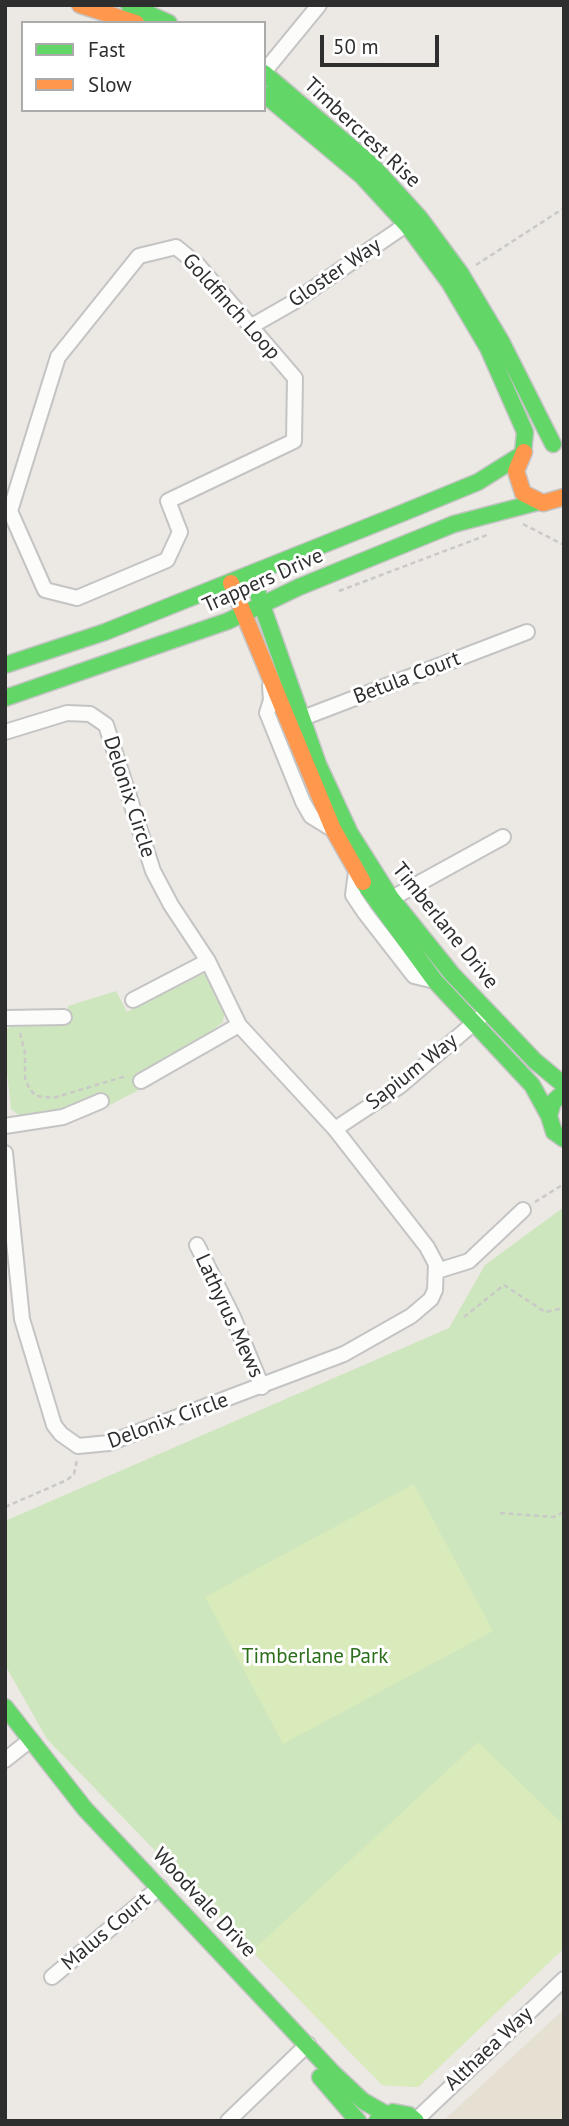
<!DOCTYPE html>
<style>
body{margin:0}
#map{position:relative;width:569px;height:2126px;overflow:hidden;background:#ece8e4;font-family:"PT Sans",sans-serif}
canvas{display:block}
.frame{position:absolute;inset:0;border:7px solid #2e2e2e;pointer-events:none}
.legend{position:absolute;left:21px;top:21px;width:245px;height:91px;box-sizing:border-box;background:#fff;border:2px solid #ababab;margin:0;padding:9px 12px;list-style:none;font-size:21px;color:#2e2e2e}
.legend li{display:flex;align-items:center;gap:14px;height:35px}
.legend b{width:35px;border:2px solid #ababab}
.scale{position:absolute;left:320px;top:35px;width:119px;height:32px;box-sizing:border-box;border:4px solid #2e2e2e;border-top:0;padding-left:9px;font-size:21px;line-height:24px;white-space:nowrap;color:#2e2e2e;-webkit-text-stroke:5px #fff;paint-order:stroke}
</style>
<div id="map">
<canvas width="569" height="2126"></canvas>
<div class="frame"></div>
<ul class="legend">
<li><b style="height:9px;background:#63d668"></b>Fast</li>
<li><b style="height:9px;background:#ff974d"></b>Slow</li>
</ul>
<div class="scale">50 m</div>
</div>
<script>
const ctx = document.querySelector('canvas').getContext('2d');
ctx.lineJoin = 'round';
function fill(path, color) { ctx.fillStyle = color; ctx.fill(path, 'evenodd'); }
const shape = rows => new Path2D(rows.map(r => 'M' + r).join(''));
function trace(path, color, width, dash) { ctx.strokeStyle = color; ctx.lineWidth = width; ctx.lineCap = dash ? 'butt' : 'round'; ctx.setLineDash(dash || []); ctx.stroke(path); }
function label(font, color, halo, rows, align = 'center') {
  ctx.font = font + ' "PT Sans",sans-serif'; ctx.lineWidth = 6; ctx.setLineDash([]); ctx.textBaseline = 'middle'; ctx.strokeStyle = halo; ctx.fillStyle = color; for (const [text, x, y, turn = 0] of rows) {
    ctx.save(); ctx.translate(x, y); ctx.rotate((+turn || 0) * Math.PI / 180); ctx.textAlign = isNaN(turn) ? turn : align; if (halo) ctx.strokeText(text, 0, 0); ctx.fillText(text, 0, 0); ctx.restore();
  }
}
fill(shape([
 [564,2009,564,2121,443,2121]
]), '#e6e0d3');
fill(shape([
 [203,974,208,976,225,1009,223,1022,180,1055,134,1076,139,1090,106,1107,100,1095,64,1109,36,1115,20,1116,11,1109,5,1053,5,1031,10,1027,67,1023,68,1006,116,991,127,1012],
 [564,1207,564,1948,418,2087,382,2085,47,1739,5,1665,5,1521,449,1328,485,1265]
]), '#cee6be');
fill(shape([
 [414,1484,493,1631,283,1744,205,1597],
 [478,1742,564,1825,564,1948,418,2087,382,2085,252,1951]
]), '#d9eabb');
const street = shape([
 [264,72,319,5],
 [176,247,198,265,295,378,294,441,168,501,180,532,167,560,77,598,45,590,10,511,58,357,139,256,176,247],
 [250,327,292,303,413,220],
 [270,686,271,700,267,713,303,802,311,816,332,829],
 [295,721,527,632],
 [5,732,67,713,90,714,106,725,153,871,171,905,208,961,239,1025,335,1129,427,1247,436,1264,435,1290,431,1299,411,1316,344,1354,109,1443,78,1446,61,1434,54,1425,22,1319,5,1153],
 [356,872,353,895,365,913,414,976,435,981],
 [385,902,503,837],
 [133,1000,208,961],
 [5,1018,64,1017],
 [141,1081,239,1025],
 [5,1126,63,1117,101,1101],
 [335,1129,400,1086,481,1017],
 [197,1245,233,1317,262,1387],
 [437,1271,469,1261,523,1210],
 [5,1760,29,1741],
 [52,1977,160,1887],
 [416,2120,564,1979],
 [228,2121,308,2044]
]);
const fast = shape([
 [129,5,169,23],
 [264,73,372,165,419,217,461,274,501,341,553,444],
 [264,94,362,176,407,225,449,282,488,348,525,432,523,453],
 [251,574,318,764,350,833,391,898,452,974,535,1061,564,1085],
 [5,665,105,632,400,514,478,482,521,455],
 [5,698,228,621,299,587,454,524,538,502],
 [363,882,435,981,532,1085,549,1116],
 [564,1092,553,1102,549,1116,554,1132,564,1139],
 [5,1707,85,1809,333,2073,363,2101,386,2114],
 [320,2077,358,2121],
 [377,2121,393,2112,409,2115,416,2121]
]);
const slow = shape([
 [80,5,136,23],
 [524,452,516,471,523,493,543,503,564,497],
 [231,583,333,829,363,882]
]);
trace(street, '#c5c4c5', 18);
trace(fast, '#c5c4c5', 19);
trace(slow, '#c5c4c5', 19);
trace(shape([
 [476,265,564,208],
 [523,524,562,544],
 [339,591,487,535],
 [20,1033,25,1053,25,1078,29,1088,36,1096,53,1098,126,1076],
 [535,1202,564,1184],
 [464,1317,504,1285,545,1312,564,1308],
 [5,1507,67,1480,74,1474,77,1460],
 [500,1513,554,1517,564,1512]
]), '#c9c9c8', 2.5, [5, 3.5]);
trace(street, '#fcfcfb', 14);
trace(fast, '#63d668', 16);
trace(slow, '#ff974d', 16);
label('21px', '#2e2e2e', '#fff', [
 ["Timbercrest Rise",362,133,43],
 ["Gloster Way",335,273,-34],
 ["Goldfinch Loop",231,307,48],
 ["Trappers Drive",263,581,-24],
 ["Betula Court",407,678,-21],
 ["Delonix Circle",129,797,72],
 ["Timberlane Drive",445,926,51],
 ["Sapium Way",412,1072,-38],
 ["Lathyrus Mews",229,1316,65],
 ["Delonix Circle",168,1421,-20],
 ["Woodvale Drive",204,1903,47],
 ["Malus Court",106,1932,-40],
 ["Althaea Way",489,2049,-43]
]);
label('21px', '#2c6e1b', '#fff', [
 ["Timberlane Park",315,1657]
]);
</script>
